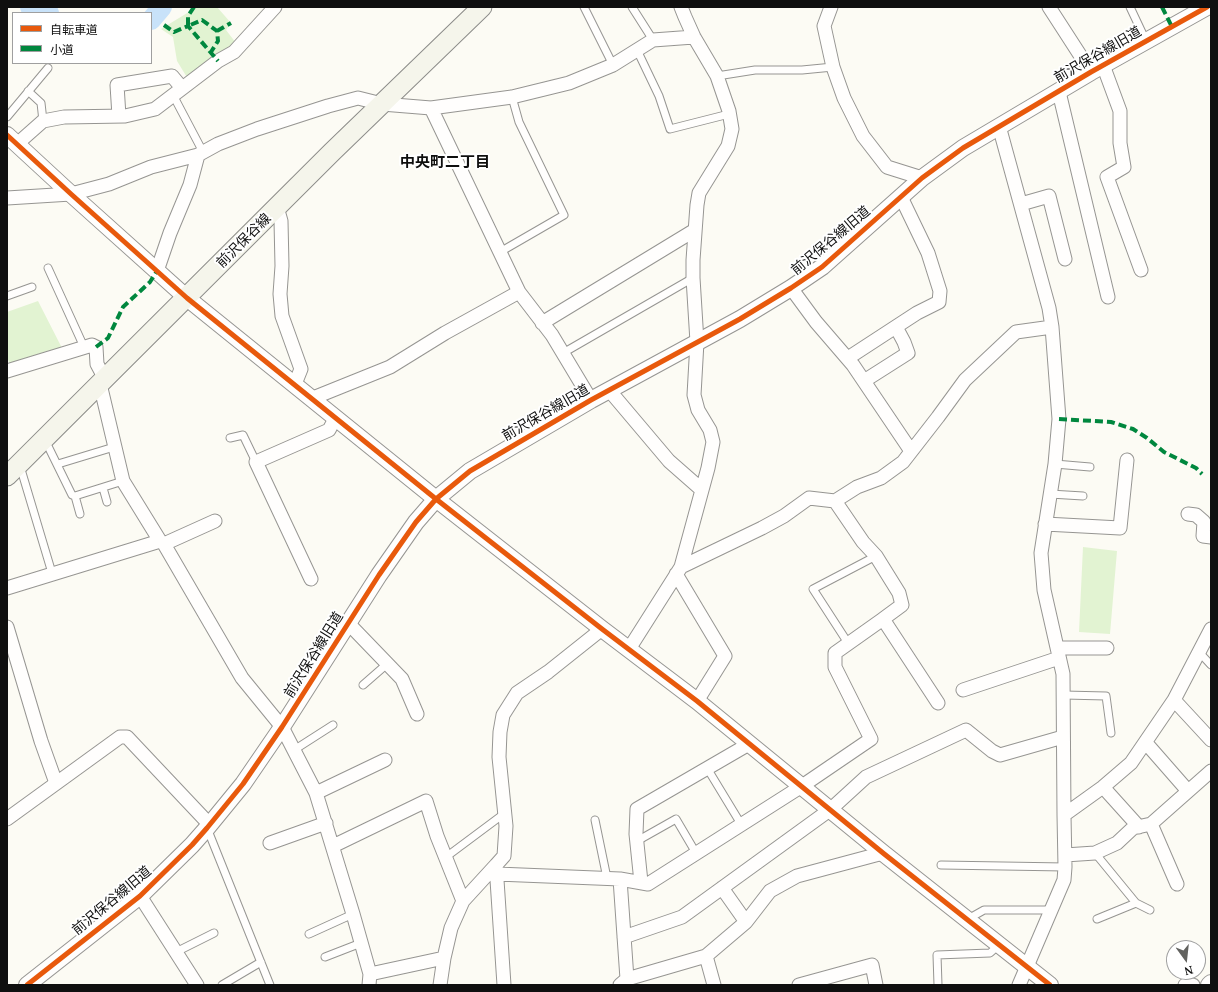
<!DOCTYPE html>
<meta charset="utf-8">
<style>
body{margin:0}
#map{position:relative;width:1218px;height:992px;overflow:hidden;background:#fcfbf4;font-family:"PT Serif","Noto Sans JP",serif}
canvas{display:block}
.frame{position:absolute;inset:0;border:8px solid #0f0f0f;pointer-events:none}
.legend{position:absolute;left:12px;top:12px;width:140px;height:52px;box-sizing:border-box;background:#fff;border:1px solid #9f9f9f;margin:0;padding:5px 7px;list-style:none;font-size:12px;color:#0f0f0f}
.legend li{display:flex;align-items:center;gap:8px;height:20px}
.legend b{width:20px;border:1px solid #9f9f9f}
.north{position:absolute;left:1166px;top:940px;width:40px;height:40px;box-sizing:border-box;background:#fff;border:1px solid #9f9f9f;border-radius:50%;rotate:165deg;font-size:11px;font-weight:700;line-height:16px;text-align:center;color:#0f0f0f}
.north::after{content:'';display:block;margin:auto;width:14px;height:18px;background:#62625f;clip-path:polygon(50% 0,100% 100%,50% 72%,0 100%)}
</style>
<div id="map">
<canvas width="1218" height="992"></canvas>
<div class="frame"></div>
<ul class="legend">
<li><b style="height:5px;background:#e8590c"></b>自転車道</li>
<li><b style="height:5px;background:#00873e"></b>小道</li>
</ul>
<div class="north">N</div>
</div>
<script>
const ctx = document.querySelector('canvas').getContext('2d');
ctx.lineJoin = 'round';
function fill(path, color) { ctx.fillStyle = color; ctx.fill(path, 'evenodd'); }
const shape = rows => new Path2D(rows.map(r => 'M' + r).join(''));
function trace(path, color, width, dash) { ctx.strokeStyle = color; ctx.lineWidth = width; ctx.lineCap = dash ? 'butt' : 'round'; ctx.setLineDash(dash || []); ctx.stroke(path); }
function label(font, color, halo, rows, align = 'center') {
  ctx.font = font + ' "PT Serif","Noto Sans JP",serif'; ctx.lineWidth = 4; ctx.setLineDash([]); ctx.textBaseline = 'middle'; ctx.strokeStyle = halo; ctx.fillStyle = color; for (const [text, x, y, turn = 0] of rows) {
    ctx.save(); ctx.translate(x, y); ctx.rotate((+turn || 0) * Math.PI / 180); ctx.textAlign = isNaN(turn) ? turn : align; if (halo) ctx.strokeText(text, 0, 0); ctx.fillText(text, 0, 0); ctx.restore();
  }
}
fill(shape([
 [197,7,217,7,231,23,226,30,236,43,188,79,177,61,173,37,161,29],
 [38,301,64,352,11,367,7,357,7,312],
 [1083,547,1117,551,1110,634,1079,632]
]), '#e2f3d2');
trace(shape([
 [30,7,49,13],
 [151,20,162,7]
]), '#c8e2f9', 20);
const service = shape([
 [584,7,613,65],
 [632,7,653,40],
 [1130,7,1146,41],
 [637,50,659,96,670,129,729,114],
 [717,76,755,70,802,70,833,67],
 [28,91,41,103,43,121],
 [173,95,203,152],
 [7,117,48,68],
 [500,252,564,215,519,122,512,97],
 [48,268,84,347],
 [7,296,32,287],
 [563,353,693,278],
 [230,438,243,435,256,462],
 [45,440,72,495,75,496,80,514],
 [58,464,114,447],
 [1055,464,1090,467],
 [20,466,52,573],
 [103,488,107,502],
 [1050,494,1083,496],
 [75,496,123,481],
 [848,643,813,589,876,556],
 [1199,652,1211,665],
 [363,685,387,664],
 [1064,695,1106,696,1111,733],
 [294,750,333,725],
 [707,768,741,824],
 [595,820,607,878],
 [207,828,270,985],
 [637,841,676,819,696,853],
 [1095,853,1136,903,1150,910],
 [446,857,505,813],
 [941,865,1065,867],
 [968,919,984,910,1052,910],
 [1097,919,1136,903],
 [309,934,353,914],
 [176,952,214,933],
 [325,957,361,943],
 [222,985,261,962],
 [938,985,937,955,990,953,999,945]
]);
const minor = shape([
 [831,7,824,26,833,67,844,98,863,136,887,167,922,178],
 [1049,7,1091,72],
 [1103,65,1120,111,1120,143,1124,167,1107,177,1141,270],
 [1059,92,1108,297],
 [431,108,519,292,552,335,591,400],
 [119,116,117,85,172,76,182,88],
 [999,126,1049,308,1052,327,1059,419,1055,464,1041,553,1044,590,1063,674,1064,815,1065,867,1064,880,1019,985],
 [17,144,43,121,64,117,125,116,155,109,218,61,234,52,275,7],
 [7,198,71,194,109,184,151,167,198,155,218,144,257,129,328,106,358,98,382,104,431,108,512,97,569,83,613,65,653,40,694,37],
 [1021,204,1049,196,1065,259],
 [277,207,281,221,282,266,280,294,282,316,301,369,295,384],
 [157,271,170,233,190,185,198,155],
 [791,288,816,322,853,365,911,451],
 [542,323,695,230],
 [848,358,917,313,939,302,940,291,928,253,901,197],
 [7,371,92,345,96,347,97,364,105,379],
 [864,381,908,353,904,342,896,327],
 [100,384,123,481,160,541,164,544,242,678,282,727,316,793,353,914,370,974,369,985],
 [609,390,669,461,702,490],
 [313,398,390,367,445,333,519,292],
 [835,501,863,542,876,556,899,593,902,605,883,619],
 [1188,514,1196,515,1204,522,1203,536,1211,537],
 [1045,524,1120,528,1127,460],
 [164,544,215,521],
 [681,567,762,528,784,516,809,498,835,501,857,487,881,478,903,462,938,417,965,380,1016,332,1052,327],
 [676,574,725,656,697,701],
 [311,579,256,462,329,430,336,417],
 [7,588,160,541],
 [348,623,402,679,417,714],
 [7,627,41,741,56,783],
 [1057,648,1107,648],
 [629,649,681,567,708,468,713,442,710,430,698,410,694,395,697,342,693,278,693,260,697,205,699,193,728,146,732,129,729,111,717,76,694,37,685,17,681,7],
 [963,690,1059,658],
 [1174,700,1211,740],
 [1146,743,1188,791],
 [1103,787,1139,827],
 [316,793,385,760],
 [1064,815,1103,787,1131,763,1174,700,1211,629],
 [7,819,120,737,127,737,210,825],
 [1151,824,1177,884],
 [270,843,326,823],
 [333,846,426,801,437,836,463,901],
 [1065,855,1095,853,1117,843,1133,828,1151,824,1211,771],
 [497,874,620,879,627,979],
 [620,879,648,884,802,786,871,739,835,667,835,653,883,619,938,703],
 [641,882,636,834,637,809,749,744],
 [722,888,746,922],
 [140,896,197,985],
 [624,937,682,917,831,809,866,777,966,730,992,751,1000,755,1063,737],
 [706,956,714,985],
 [444,958,451,928,463,901,496,865],
 [370,974,444,958,440,985],
 [504,985,496,865,504,856,506,826,499,757,500,732,503,715,517,693,548,672,602,629],
 [620,985,627,979,706,956,746,922,770,891,797,876,883,853],
 [799,985,872,965,876,985],
 [1185,985,1188,984,1193,985]
]);
const tertiary = shape([
 [7,135,71,194,187,298,436,499,602,629,697,701,883,853,1050,985],
 [27,985,140,896,192,845,207,828,243,784,282,727,379,575,416,522,436,499,470,471,591,400,740,319,791,288,822,267,922,178,963,148,1091,72,1207,7],
 [1209,985,1211,983]
]);
const secondary = shape([
 [7,476,332,152,482,7]
]);
trace(service, '#969592', 9);
trace(minor, '#969592', 15);
trace(tertiary, '#969592', 18);
trace(secondary, '#8c8c89', 21);
trace(service, '#fffefd', 7);
trace(minor, '#fffefd', 13);
trace(tertiary, '#fffefd', 16);
trace(secondary, '#f5f5eb', 19);
trace(shape([
 [194,7,188,16,188,26,202,20,217,31,218,41,211,52],
 [1162,7,1172,27],
 [164,25,174,32,188,26,218,61],
 [217,31,231,23],
 [96,347,108,338,123,307,150,282,157,271],
 [1059,419,1111,422,1133,429,1147,438,1164,452,1196,468,1202,474]
]), '#00873e', 4, [8, 4]);
trace(shape([
 [7,135,71,194,187,298,436,499,602,629,697,701,883,853,1050,985],
 [27,985,140,896,192,845,207,828,243,784,282,727,379,575,416,522,436,499,470,471,591,400,740,319,791,288,822,267,922,178,963,148,1091,72,1207,7]
]), '#e8590c', 5);
label('14px', '#0f0f0f', '#fff', [
 ["前沢保谷線旧道",1098,55,-30],
 ["前沢保谷線",244,241,-45],
 ["前沢保谷線旧道",831,241,-40],
 ["前沢保谷線旧道",546,413,-30],
 ["前沢保谷線旧道",314,655,-58],
 ["前沢保谷線旧道",112,901,-40]
]);
label('bold 15px', '#0f0f0f', '#fff', [
 ["中央町二丁目",445,163]
]);
</script>
